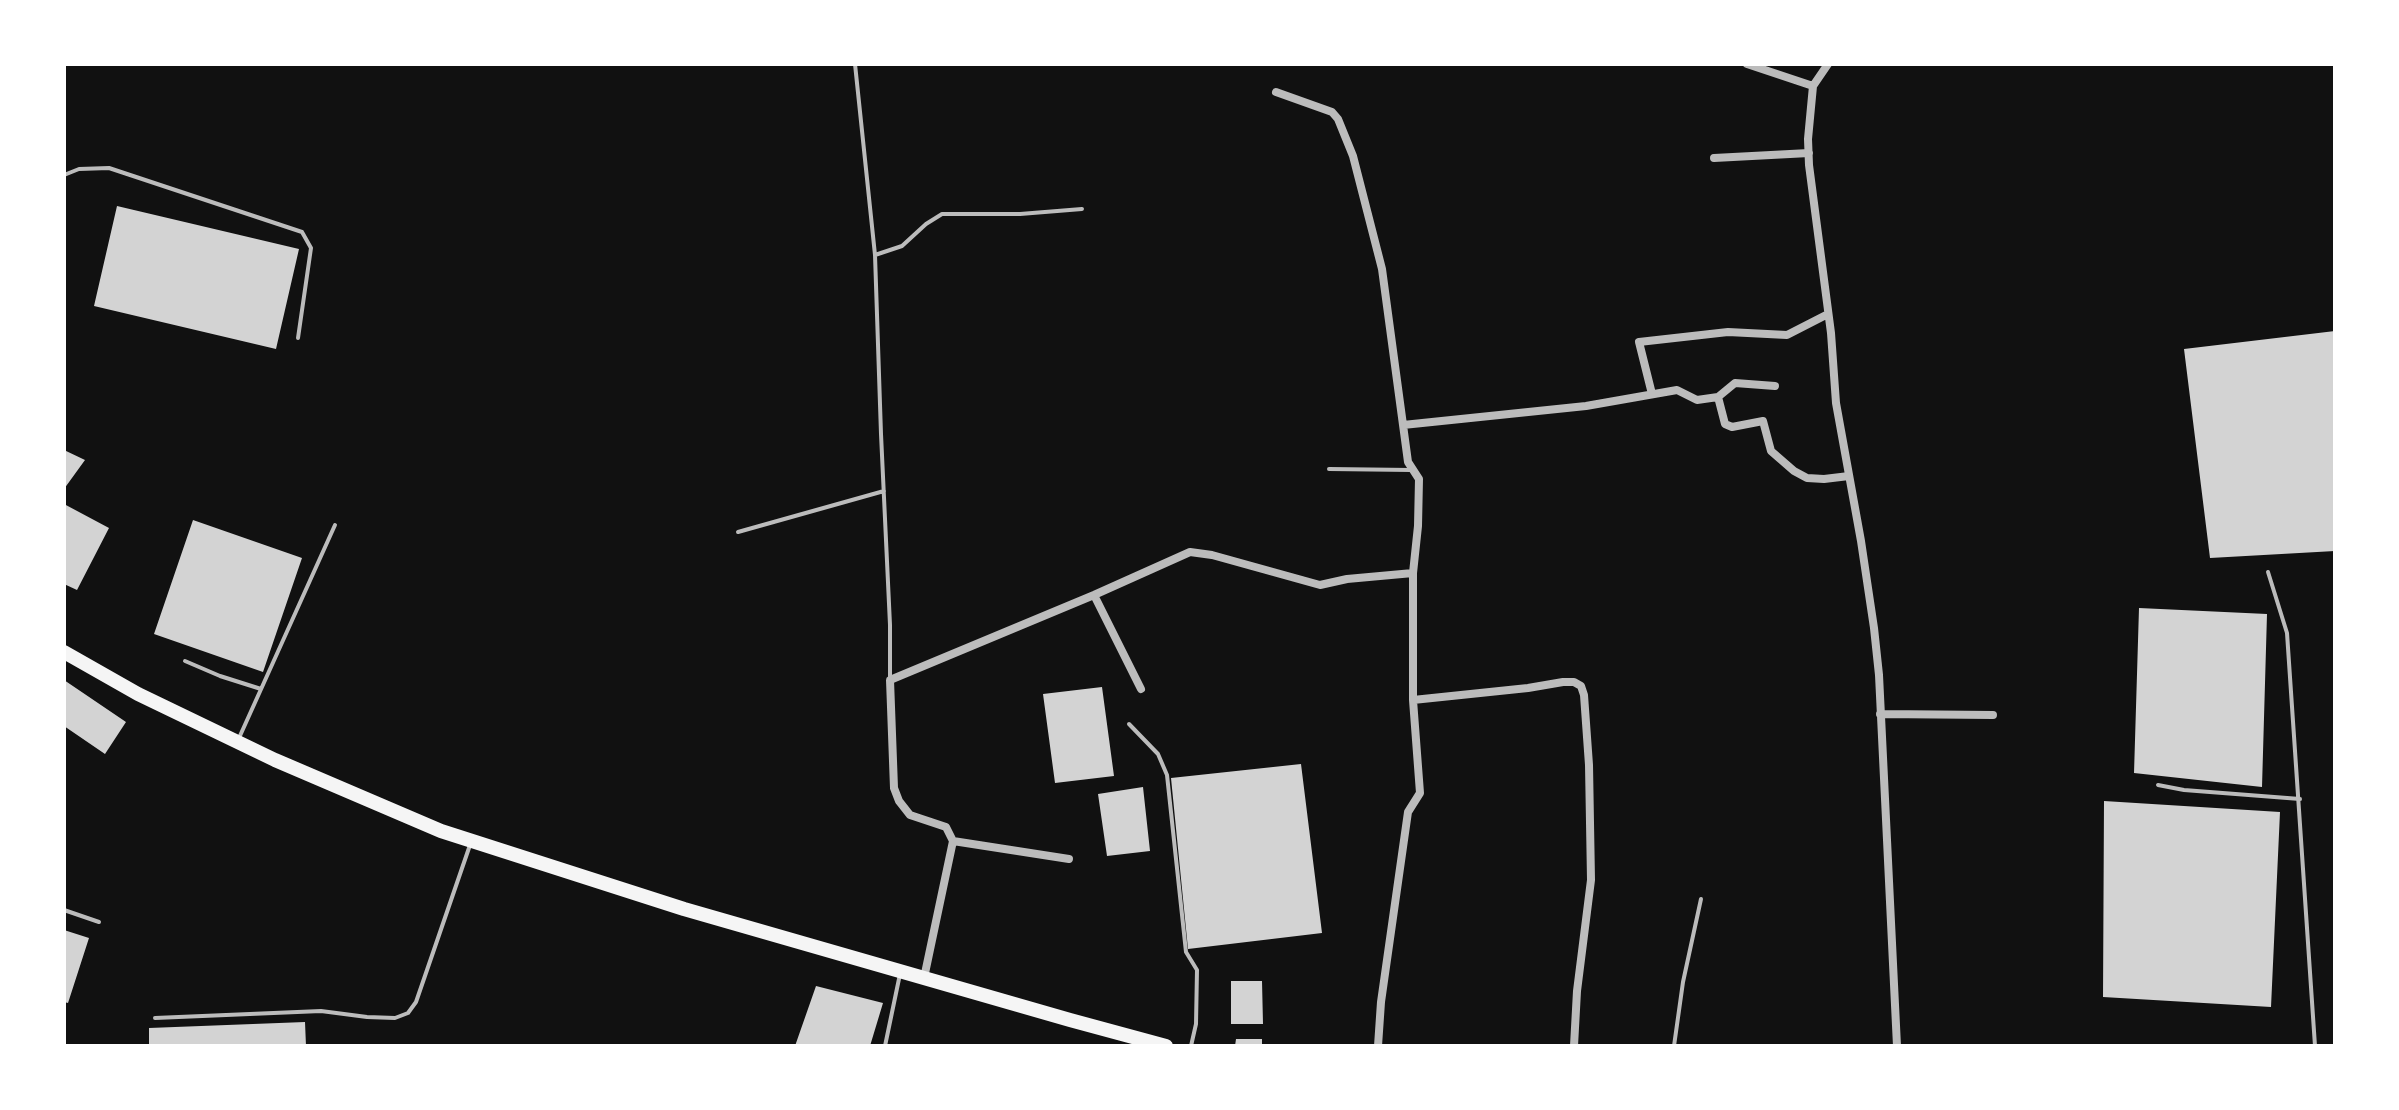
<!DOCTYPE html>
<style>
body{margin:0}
#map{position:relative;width:2399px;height:1110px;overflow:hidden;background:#111;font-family:"Alegreya Sans",sans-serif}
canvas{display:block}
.frame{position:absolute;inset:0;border:66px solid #fff;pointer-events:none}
</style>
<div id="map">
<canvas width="2399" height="1110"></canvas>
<div class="frame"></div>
</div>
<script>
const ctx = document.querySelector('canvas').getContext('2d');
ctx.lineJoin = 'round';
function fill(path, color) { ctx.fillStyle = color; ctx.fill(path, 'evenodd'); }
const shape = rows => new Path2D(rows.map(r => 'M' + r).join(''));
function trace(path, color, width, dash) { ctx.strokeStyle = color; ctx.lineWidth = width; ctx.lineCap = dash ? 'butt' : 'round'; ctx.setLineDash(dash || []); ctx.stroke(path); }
fill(shape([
 [117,206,299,249,276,349,94,306],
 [2335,331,2335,551,2210,558,2184,349],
 [64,450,85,460,64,489],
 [64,504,109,528,77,590,64,584],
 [193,520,302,558,263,672,154,634],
 [2139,608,2267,614,2262,787,2134,773],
 [64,680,126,722,105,754,64,726],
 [1102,687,1114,776,1055,783,1043,694],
 [1301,764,1322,933,1188,949,1171,778],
 [1143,787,1150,851,1107,856,1098,794],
 [2104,801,2280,812,2271,1007,2103,997],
 [64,930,89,938,68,1003,64,1002],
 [1231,981,1262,981,1263,1024,1231,1024],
 [816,986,883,1003,870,1046,795,1046],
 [305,1022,306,1046,149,1046,149,1028],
 [1236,1039,1262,1039,1262,1046,1235,1046]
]), '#d3d3d3');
trace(shape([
 [855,64,875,255,881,434,890,625,890,680],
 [64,175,79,169,109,168,302,232,311,248,298,338],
 [875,255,902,246,926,224,942,214,1020,214,1082,209],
 [1329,469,1411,470],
 [738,532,884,491],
 [2268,572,2287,633,2315,1046],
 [185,661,220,676,261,689],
 [1129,724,1158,754,1167,775,1186,952,1197,970,1196,1024,1191,1046],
 [239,738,335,525],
 [64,753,64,757],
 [2158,785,2184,790,2300,799],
 [64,910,99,922],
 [155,1018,321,1011,367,1017,395,1018,408,1013,416,1002,470,845],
 [885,1046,900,974],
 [1674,1046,1683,982,1701,899]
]), '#bcbcbc', 4);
trace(shape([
 [1747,64,1813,86],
 [1828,64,1813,86,1808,139,1809,165,1831,333,1836,403,1861,541,1874,628,1879,675,1897,1046],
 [1276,92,1332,112,1338,119,1353,156,1382,269,1408,462,1419,479,1418,526,1413,573,1413,700,1420,793,1408,812,1381,1002,1378,1046],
 [1714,158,1809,153],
 [1652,394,1639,342,1728,332,1787,335,1828,314],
 [1718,397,1735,383,1775,386],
 [1403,425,1586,406,1677,390,1697,400,1718,397,1725,424,1732,427,1763,421,1771,451,1794,471,1807,478,1824,479,1849,476],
 [1094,595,1141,689],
 [1413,700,1528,688,1563,682,1574,682,1581,686,1584,695,1589,765,1591,880,1577,991,1574,1046],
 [1880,714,1993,715],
 [953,841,1069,859],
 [924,978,953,841,946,827,910,815,899,801,894,788,890,680,1094,595,1190,552,1212,555,1320,585,1347,579,1413,573]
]), '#bcbcbc', 8);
trace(shape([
 [64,652,138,694,275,760,441,831,684,909,1070,1020,1166,1046]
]), '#f5f5f5', 14);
</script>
